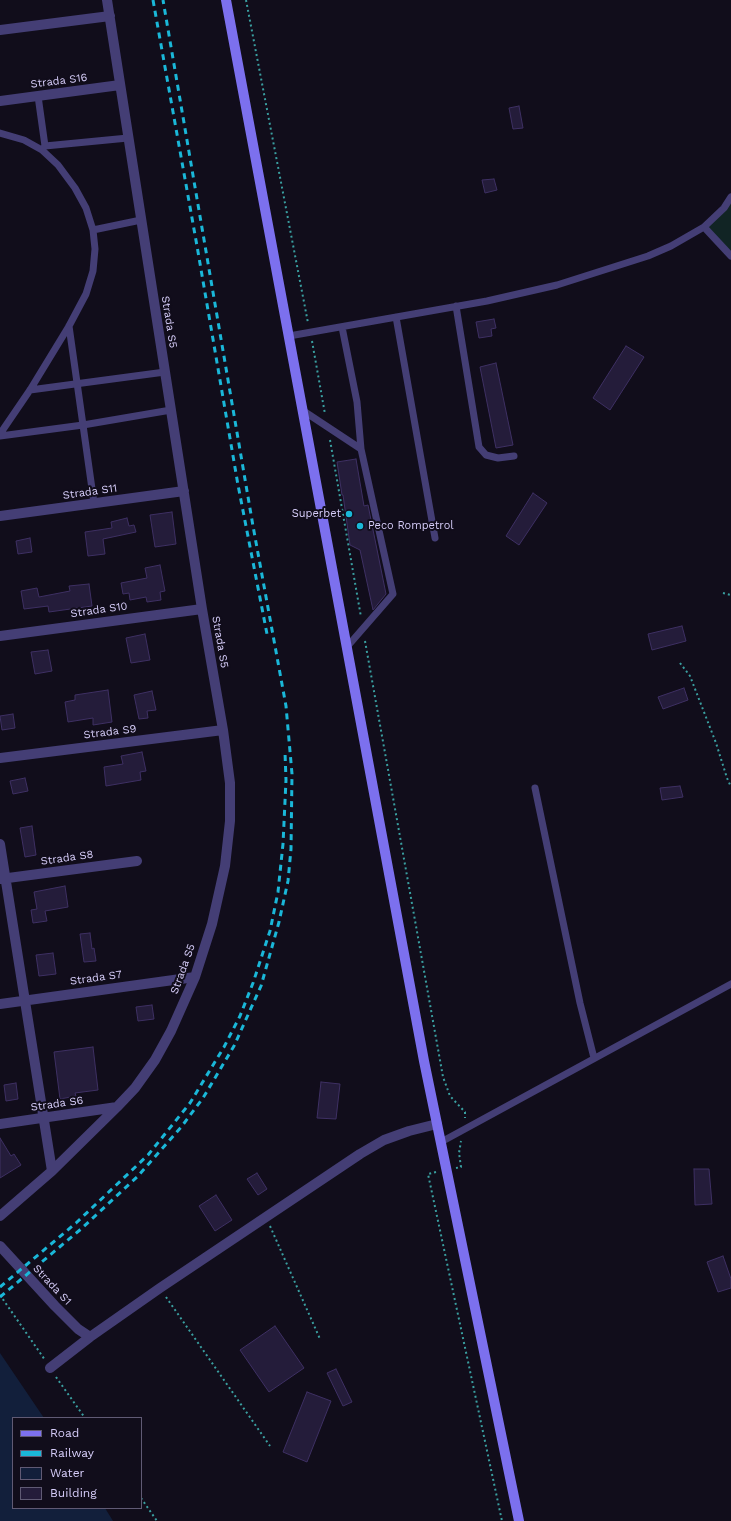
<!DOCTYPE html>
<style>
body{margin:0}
#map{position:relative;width:731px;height:1521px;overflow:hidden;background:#110d1b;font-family:"Work Sans",sans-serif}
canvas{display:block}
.legend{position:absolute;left:12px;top:1417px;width:130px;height:92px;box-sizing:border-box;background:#110d1b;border:1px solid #605a74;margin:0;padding:5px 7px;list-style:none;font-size:12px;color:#d6cdf9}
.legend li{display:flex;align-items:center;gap:8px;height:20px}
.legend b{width:20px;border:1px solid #605a74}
</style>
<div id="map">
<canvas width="731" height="1521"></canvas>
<ul class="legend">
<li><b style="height:5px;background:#7c70ee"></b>Road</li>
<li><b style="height:5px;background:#1ab7d8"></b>Railway</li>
<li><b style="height:11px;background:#121f3b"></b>Water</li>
<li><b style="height:11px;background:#241c3a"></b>Building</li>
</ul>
</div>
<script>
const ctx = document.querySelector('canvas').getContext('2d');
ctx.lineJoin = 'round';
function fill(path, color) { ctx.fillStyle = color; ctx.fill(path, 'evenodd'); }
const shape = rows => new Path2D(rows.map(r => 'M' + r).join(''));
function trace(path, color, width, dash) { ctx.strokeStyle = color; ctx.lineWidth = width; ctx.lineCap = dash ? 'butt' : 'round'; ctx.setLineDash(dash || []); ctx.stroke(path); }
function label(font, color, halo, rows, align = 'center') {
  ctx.font = font + ' "Work Sans",sans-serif'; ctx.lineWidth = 4; ctx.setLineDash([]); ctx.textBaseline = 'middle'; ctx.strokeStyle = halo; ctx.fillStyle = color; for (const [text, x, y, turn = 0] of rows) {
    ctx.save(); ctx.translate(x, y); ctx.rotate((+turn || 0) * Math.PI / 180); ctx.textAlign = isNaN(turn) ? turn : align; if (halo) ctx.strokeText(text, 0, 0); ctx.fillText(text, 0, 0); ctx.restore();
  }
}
fill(shape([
 [731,197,731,256,704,227]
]), '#112424');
fill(shape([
 [0,1353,44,1418,13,1418,13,1508,105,1508,113,1521,0,1521]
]), '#121f3b');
const building = shape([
 [519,106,523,128,513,129,509,108,519,106],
 [494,179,497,190,485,193,482,180,494,179],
 [494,319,496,328,491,329,492,336,479,338,476,322,494,319],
 [626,346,644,357,610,410,593,398,626,346],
 [496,363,513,445,496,448,480,367,496,363],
 [356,459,364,506,368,505,386,594,373,610,360,550,350,545,343,495,342,495,337,462,356,459],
 [533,493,547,503,519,545,506,536,533,493],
 [172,512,176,544,155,547,150,515,172,512],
 [127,518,129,526,134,525,136,532,103,539,105,554,88,556,85,532,112,528,111,522,127,518],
 [30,538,32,552,18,554,16,541,30,538],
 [160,565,165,591,160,592,161,600,147,602,146,597,130,600,129,593,123,594,121,583,147,578,145,568,160,565],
 [89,584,92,606,49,612,48,606,24,609,21,591,37,588,39,597,70,591,69,586,89,584],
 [682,626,686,641,652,650,648,634,682,626],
 [145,634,150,660,131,663,126,638,145,634],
 [48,650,52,671,35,674,31,652,48,650],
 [684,688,688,700,663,709,658,697,684,688],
 [108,690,112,722,93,725,93,718,68,722,65,702,75,700,75,695,108,690],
 [152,691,156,710,147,711,148,718,139,719,134,695,152,691],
 [13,714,15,728,2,730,0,716,13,714],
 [142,752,146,771,140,772,141,780,106,786,104,767,123,764,121,756,142,752],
 [25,778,28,791,13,794,10,781,25,778],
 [680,786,683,797,662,800,660,788,680,786],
 [32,826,36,855,25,857,20,828,32,826],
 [65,886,68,907,45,911,47,921,33,923,31,910,37,909,34,892,65,886],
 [90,933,92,949,94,948,96,961,84,962,80,934,90,933],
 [53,953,56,974,39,976,36,955,53,953],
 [152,1005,154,1019,138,1021,136,1007,152,1005],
 [93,1047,98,1090,75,1093,76,1096,60,1099,54,1052,93,1047],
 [321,1082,340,1084,336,1119,317,1118,321,1082],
 [16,1083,18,1099,6,1101,4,1085,16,1083],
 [0,1138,11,1156,14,1154,21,1165,0,1178,0,1138],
 [694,1169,709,1169,712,1204,695,1205,694,1169],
 [257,1173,267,1189,258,1195,247,1179,257,1173],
 [216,1195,232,1220,215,1231,199,1206,216,1195],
 [723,1256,731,1279,731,1288,718,1292,707,1262,723,1256],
 [275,1326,304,1368,269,1392,240,1350,275,1326],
 [336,1369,352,1402,343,1406,327,1373,336,1369],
 [307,1392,331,1401,307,1462,283,1452,307,1392]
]);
fill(building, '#241c3a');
trace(building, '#3e3063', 1);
trace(shape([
 [246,0,308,323],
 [312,341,325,414],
 [330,440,361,617],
 [723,593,731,595],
 [365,641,443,1077,450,1096,465,1112,465,1118],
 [680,663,690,676,716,743,727,778,731,787],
 [456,1168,461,1167,459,1153,461,1141],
 [436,1172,428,1174,502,1521],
 [270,1226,320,1339],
 [0,1295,45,1360],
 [166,1297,270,1446],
 [56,1377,85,1418],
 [141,1498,157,1521]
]), '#3a9fa0', 2, [2, 3]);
trace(shape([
 [38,96,45,146],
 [0,133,24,140,42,150,58,165,75,188,86,208,93,230,95,249,93,271,86,294,69,326,30,390,0,434],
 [42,150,45,146,128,138],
 [704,227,731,256],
 [93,230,141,220],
 [456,306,479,447,486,455,498,458,514,456],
 [396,317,435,538],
 [69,326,94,503],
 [342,327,357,402,361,449],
 [289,336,487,301,557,285,648,256,671,246,704,227,724,208,731,197],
 [30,390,165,372],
 [302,410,361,449,393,594,346,648],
 [0,436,83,425,171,410],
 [535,788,580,1003,594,1058],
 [441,1142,731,984]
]), '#443e75', 7);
trace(shape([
 [0,30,110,16],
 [0,101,120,85],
 [0,516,184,491],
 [0,636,202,609],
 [0,758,223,730],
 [0,844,52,1171],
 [0,879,137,861],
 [0,1004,195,977],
 [0,1124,117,1107],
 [0,1216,52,1171,117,1107,135,1088,155,1060,171,1031,195,977,212,924,225,866,230,821,230,783,223,730,202,609,107,0],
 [0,1246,55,1306,78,1329,90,1337],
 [50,1368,90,1337,160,1288,360,1154,384,1140,409,1131,437,1124]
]), '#443e75', 10);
trace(shape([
 [226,0,424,1061,519,1521]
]), '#7c70ee', 10);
trace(shape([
 [153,0,197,246,238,485,267,634],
 [0,1287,76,1223,148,1155,190,1103,224,1047,240,1016,253,983,270,931,278,892,283,844,286,780,285,752],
 [0,1297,81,1229,137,1177,182,1126,203,1098,234,1046,261,986,279,922,288,881,291,849,292,774,286,706,253,526,163,0]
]), '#1ab7d8', 3, [6, 5]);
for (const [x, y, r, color] of [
 [349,514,4,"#1ab7d8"],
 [360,526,4,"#1ab7d8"]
]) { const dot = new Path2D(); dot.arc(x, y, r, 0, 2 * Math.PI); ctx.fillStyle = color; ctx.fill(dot); trace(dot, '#110d1b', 1.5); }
label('11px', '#d6cdf9', '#110d1b', [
 ["Strada S16",59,81,-7],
 ["Strada S5",169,322,81],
 ["Strada S11",90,492,-8],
 ["Strada S10",99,610,-8],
 ["Strada S5",220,642,80],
 ["Strada S9",110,732,-7],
 ["Strada S8",67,858,-8],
 ["Strada S5",183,969,-70],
 ["Strada S7",96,978,-8],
 ["Strada S6",57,1104,-8],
 ["Strada S1",52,1285,47]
]);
label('11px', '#d6cdf9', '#110d1b', [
 ["Superbet",341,514],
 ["Peco Rompetrol",368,526,"left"]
], 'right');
</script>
